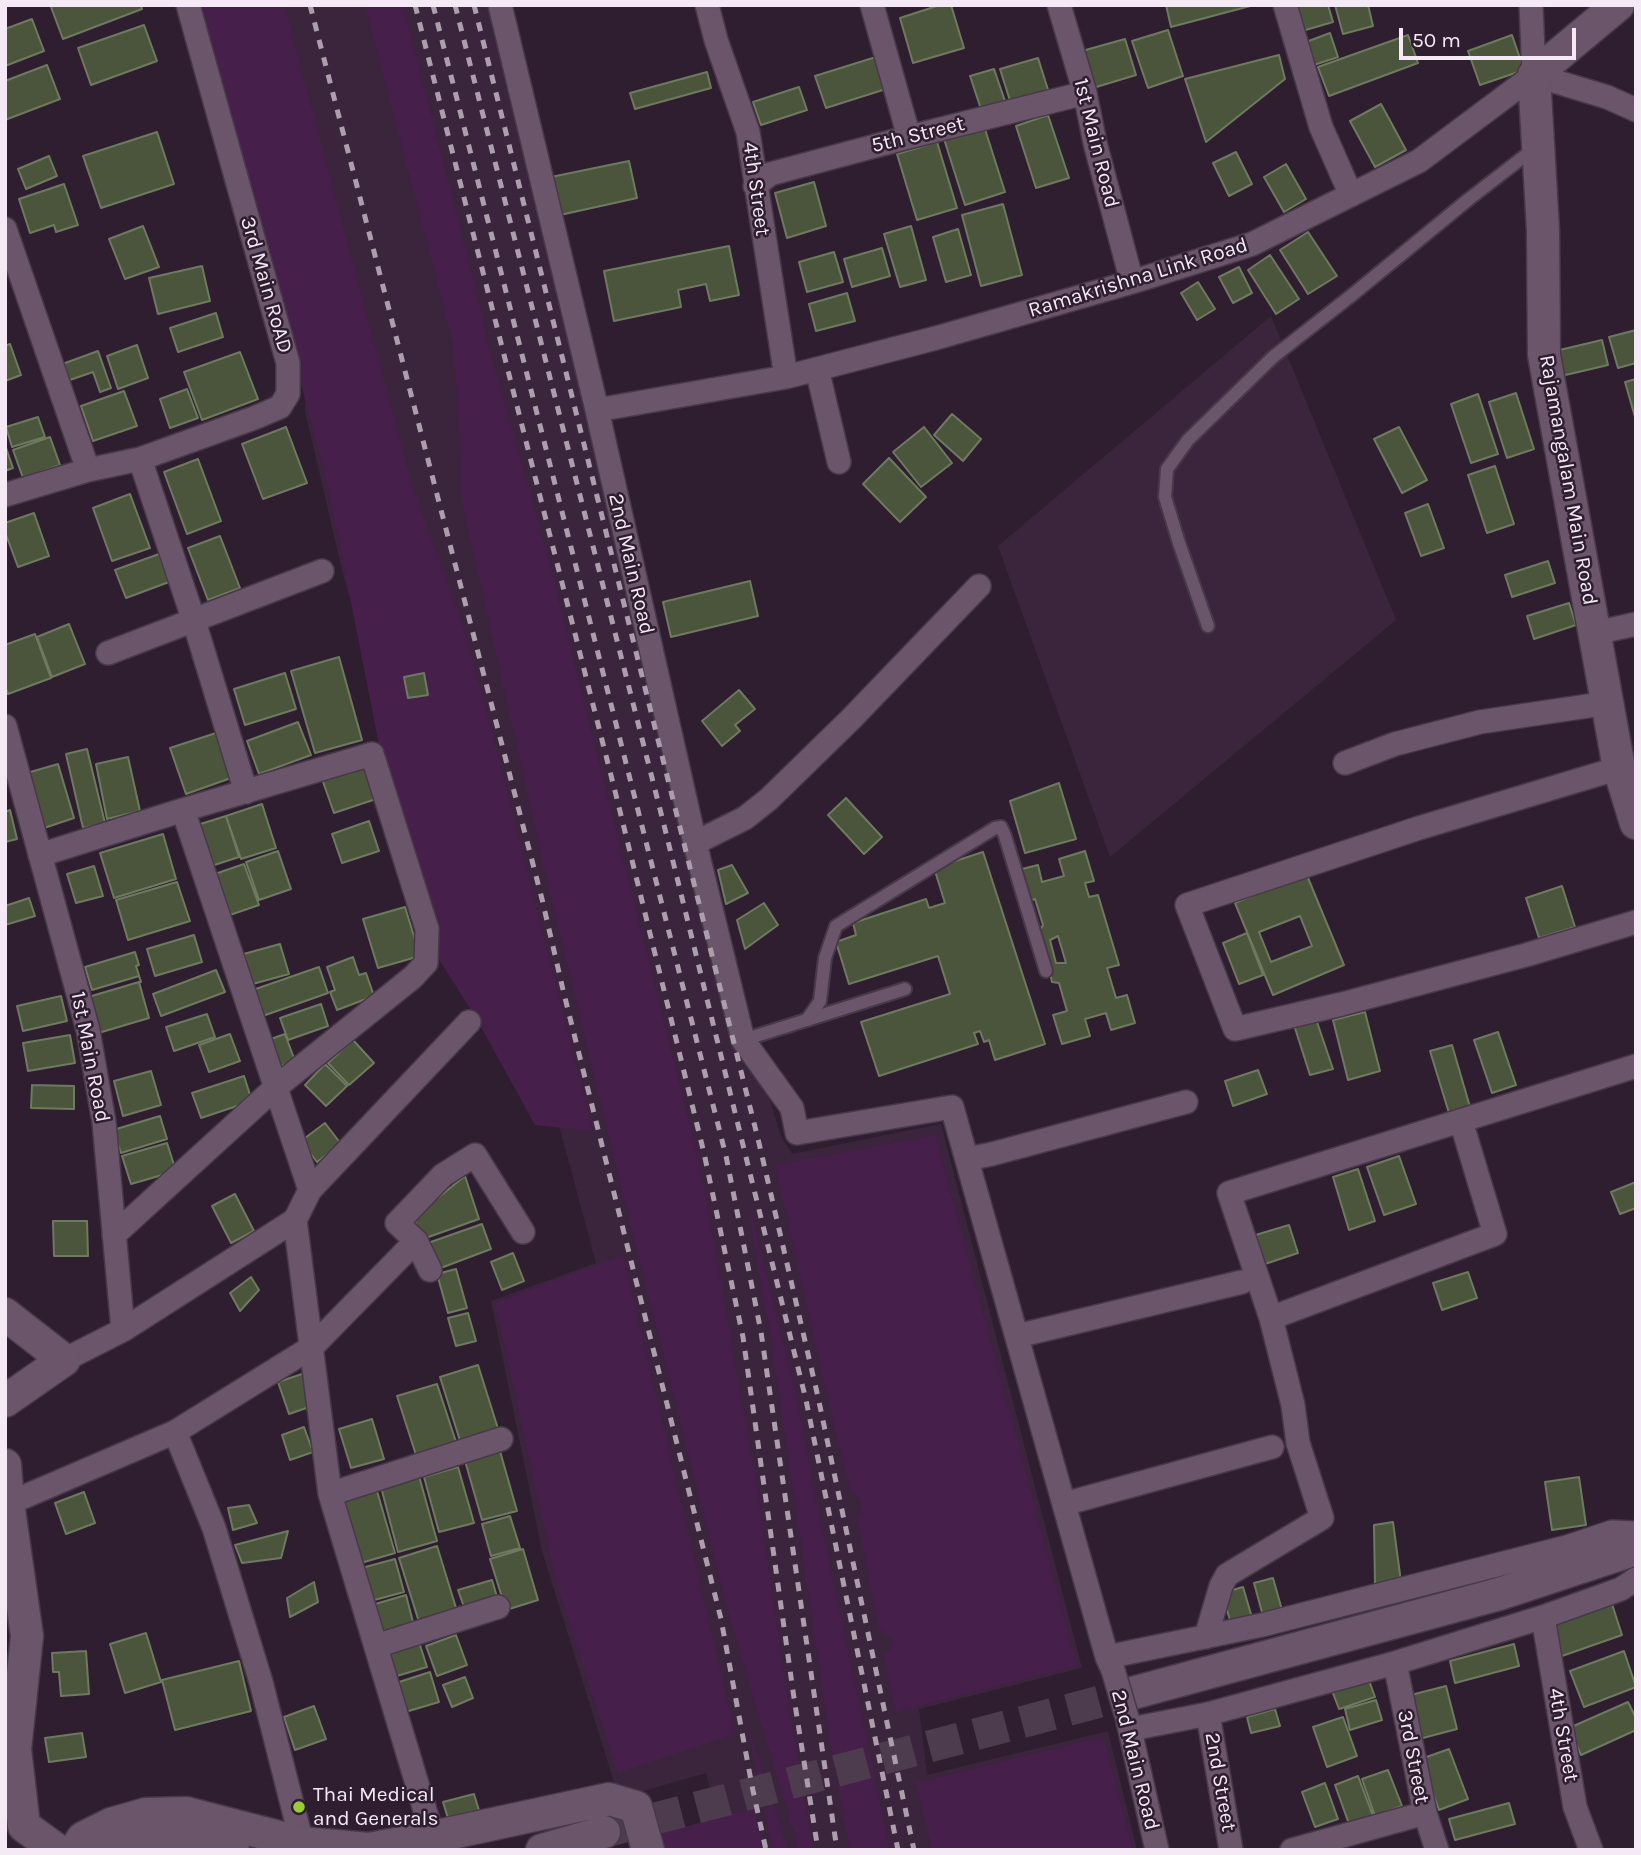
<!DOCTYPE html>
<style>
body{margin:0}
#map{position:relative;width:1641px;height:1855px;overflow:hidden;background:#2f1e30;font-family:Karla,sans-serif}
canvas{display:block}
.frame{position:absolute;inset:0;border:7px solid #f5e9f5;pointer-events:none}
.scale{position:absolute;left:1399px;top:28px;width:177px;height:32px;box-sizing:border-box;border:4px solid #f5e9f5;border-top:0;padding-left:9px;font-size:21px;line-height:24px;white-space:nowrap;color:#f5e9f5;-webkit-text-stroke:5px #2f1e30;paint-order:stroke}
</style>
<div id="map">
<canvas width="1641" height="1855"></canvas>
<div class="frame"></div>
<div class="scale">50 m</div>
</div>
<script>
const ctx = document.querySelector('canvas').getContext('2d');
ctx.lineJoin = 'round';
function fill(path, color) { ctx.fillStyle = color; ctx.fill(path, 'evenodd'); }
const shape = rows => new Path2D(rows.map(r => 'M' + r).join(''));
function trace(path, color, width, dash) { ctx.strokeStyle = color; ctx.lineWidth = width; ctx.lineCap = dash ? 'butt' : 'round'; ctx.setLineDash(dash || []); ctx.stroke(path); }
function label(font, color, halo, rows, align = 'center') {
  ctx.font = font + ' Karla,sans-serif'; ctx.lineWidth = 5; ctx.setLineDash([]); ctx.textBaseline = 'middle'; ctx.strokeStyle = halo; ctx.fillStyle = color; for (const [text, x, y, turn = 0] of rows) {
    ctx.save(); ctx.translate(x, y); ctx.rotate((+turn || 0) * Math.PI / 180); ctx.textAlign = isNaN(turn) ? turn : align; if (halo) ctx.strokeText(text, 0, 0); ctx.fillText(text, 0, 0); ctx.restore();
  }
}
fill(shape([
 [223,5,491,5,755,1052,781,1136,792,1154,941,1124,1082,1668,919,1709,927,1775,1108,1731,1137,1850,655,1850,719,1828,706,1773,619,1798,542,1551,491,1301,596,1263,553,1103,450,960,342,570,305,411,308,350],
 [1271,316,1396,620,1110,857,998,546]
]), '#3b253d');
fill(shape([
 [199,5,284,5,411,482,464,630,482,694,593,1131,535,1125,476,1018,435,953,382,760,329,491,279,300],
 [365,5,403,5,479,303,488,345,546,550,702,1175,756,1482,786,1689,813,1850,799,1850,730,1618,625,1202,551,897,463,506,454,347],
 [935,1135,1077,1666,896,1712,884,1655,891,1649,893,1639,879,1629,857,1518,862,1510,862,1502,850,1488,834,1425,775,1165],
 [748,1202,797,1397,812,1482,890,1850,850,1850,832,1753,771,1340,752,1233],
 [623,1255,735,1734,618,1773,556,1581,495,1303],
 [745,1716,788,1850,772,1850],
 [1103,1737,1133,1850,932,1850,916,1783],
 [754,1808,763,1850,655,1850,651,1836]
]), '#461f4a');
const building = shape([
 [55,5,141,5,142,9,63,39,51,7,55,5],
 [940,5,951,5,964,48,913,63,900,18,940,5],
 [1166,5,1254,5,1171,27,1166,5],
 [1301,5,1328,5,1333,22,1302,31,1295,7,1301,5],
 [1335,5,1368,5,1373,26,1343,34,1335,5],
 [32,19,44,51,5,66,5,29,32,19],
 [144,25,157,61,91,85,78,48,144,25],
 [1168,30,1183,76,1148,88,1132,41,1168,30],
 [1330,33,1338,57,1314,65,1306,42,1330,33],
 [1408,35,1418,63,1329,96,1318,67,1408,35],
 [1512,35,1524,70,1480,85,1468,51,1512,35],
 [1125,39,1136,75,1093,88,1082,51,1125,39],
 [1279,55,1285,79,1206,142,1185,79,1279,55],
 [876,57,886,89,826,108,815,76,876,57],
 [1038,58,1050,96,1012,107,1000,69,1038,58],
 [47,65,60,99,5,120,5,81,47,65],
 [994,69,1006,104,982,112,970,76,994,69],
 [707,72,711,88,635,109,630,93,707,72],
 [799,87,807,110,761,125,753,102,799,87],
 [1381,104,1406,150,1375,167,1350,121,1381,104],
 [1048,115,1069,178,1036,188,1016,126,1048,115],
 [984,126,1005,192,965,205,944,139,984,126],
 [157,132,174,184,101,208,83,156,157,132],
 [937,142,957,208,917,220,897,154,937,142],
 [1236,152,1252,184,1229,196,1213,163,1236,152],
 [49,156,57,176,26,189,18,169,49,156],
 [629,161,637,198,560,215,551,177,629,161],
 [1286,164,1306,199,1284,212,1264,177,1286,164],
 [814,182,826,226,787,238,775,193,814,182],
 [64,184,78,225,56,232,54,225,30,233,19,199,64,184],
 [1003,204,1022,275,981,286,962,215,1003,204],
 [143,226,159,267,125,279,109,239,143,226],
 [911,226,926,280,900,287,884,234,911,226],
 [958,229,971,275,946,282,933,237,958,229],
 [1308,232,1337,276,1308,294,1280,250,1308,232],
 [729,246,739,295,710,301,706,284,678,290,681,307,614,321,604,271,729,246],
 [882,248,890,276,852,287,844,259,882,248],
 [834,252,843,282,807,292,799,262,834,252],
 [1270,255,1299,299,1276,314,1248,270,1270,255],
 [202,266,210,301,158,314,149,278,202,266],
 [1239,267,1252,293,1233,303,1219,277,1239,267],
 [1198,282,1215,309,1197,320,1181,293,1198,282],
 [847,293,855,321,816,331,809,304,847,293],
 [216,313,223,337,178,352,170,328,216,313],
 [1636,330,1636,363,1618,368,1609,337,1636,330],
 [1602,340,1608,365,1557,377,1551,352,1602,340],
 [10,344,21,375,5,381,5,346,10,344],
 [137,345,148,378,118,389,107,356,137,345],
 [98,351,111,388,100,392,93,372,64,382,57,366,98,351],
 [240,352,258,399,202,420,184,372,240,352],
 [1636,379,1636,417,1635,417,1625,382,1636,379],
 [187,389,198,418,170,428,160,399,187,389],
 [124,391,137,426,93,441,81,406,124,391],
 [1516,393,1534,449,1507,458,1489,402,1516,393],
 [1478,394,1498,454,1471,463,1451,404,1478,394],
 [952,414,981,439,963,461,934,435,952,414],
 [38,417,45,437,12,447,6,427,38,417],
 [286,427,307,483,263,499,242,444,286,427],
 [924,427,952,463,921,487,893,452,924,427],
 [1399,427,1427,480,1402,493,1374,439,1399,427],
 [50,437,60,465,23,478,13,450,50,437],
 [5,445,13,468,5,471,5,445],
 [889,458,926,497,900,522,863,484,889,458],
 [198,459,221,521,187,534,164,472,198,459],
 [1495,466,1514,524,1487,533,1468,475,1495,466],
 [130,494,150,548,112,561,93,508,130,494],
 [1428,504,1444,548,1421,556,1405,513,1428,504],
 [34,513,49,556,18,567,5,532,5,523,34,513],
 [220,536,240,588,208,600,188,548,220,536],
 [159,554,169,582,126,598,115,570,159,554],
 [1548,561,1555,583,1512,597,1505,575,1548,561],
 [750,581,758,616,671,637,663,602,750,581],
 [1569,603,1576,625,1534,639,1527,616,1569,603],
 [69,624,85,664,52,677,37,637,69,624],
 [35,634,51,678,8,694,5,687,5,645,35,634],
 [339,657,362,740,315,753,291,671,339,657],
 [285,673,296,709,245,725,234,689,285,673],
 [424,673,428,695,408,698,404,677,424,673],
 [739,690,755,709,735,725,740,731,722,746,702,721,739,690],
 [298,722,311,755,259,774,247,741,298,722],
 [216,733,231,778,186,794,170,748,216,733],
 [87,749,105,823,83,828,66,754,87,749],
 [128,757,140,811,107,819,96,764,128,757],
 [366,760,379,798,334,813,321,776,366,760],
 [58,764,74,818,44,828,27,773,58,764],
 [1059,783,1076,839,1025,853,1010,801,1059,783],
 [846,798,882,837,864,854,828,815,846,798],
 [262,804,276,848,241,859,226,816,262,804],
 [10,810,17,839,5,842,5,812,10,810],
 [226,816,239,857,208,867,194,826,226,816],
 [369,821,379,851,342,863,332,834,369,821],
 [163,834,176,879,114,898,100,853,163,834],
 [278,851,291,889,259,900,246,862,278,851],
 [1085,851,1094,881,1085,883,1089,897,1098,895,1119,965,1107,968,1116,998,1127,995,1135,1023,1111,1030,1106,1013,1085,1019,1090,1036,1062,1044,1053,1015,1067,1011,1059,983,1052,982,1040,930,1043,925,1035,899,1029,901,1022,869,1038,865,1042,882,1064,876,1059,859,1085,851],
 [1058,936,1066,963,1056,963,1050,940,1058,936],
 [983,852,1045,1044,995,1060,989,1040,984,1042,980,1031,974,1033,978,1044,879,1076,861,1022,950,994,938,956,849,984,836,942,856,935,853,923,926,899,929,908,945,903,934,868,983,852],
 [244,864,259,905,224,917,209,876,244,864],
 [732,865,748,893,726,904,718,870,732,865],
 [94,866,103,896,76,903,67,874,94,866],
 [1306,873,1344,965,1273,995,1235,903,1306,873],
 [177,882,190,921,128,940,116,900,177,882],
 [1562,886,1575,927,1539,938,1526,898,1562,886],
 [29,898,35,916,5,925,5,906,29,898],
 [764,903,778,925,745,949,737,920,764,903],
 [405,907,420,956,378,968,363,919,405,907],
 [1300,916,1312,946,1271,962,1259,932,1300,916],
 [1247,933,1263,975,1239,984,1223,943,1247,933],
 [194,935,202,962,155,976,147,949,194,935],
 [280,944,289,974,249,985,240,955,280,944],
 [135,952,139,965,136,966,141,982,139,976,92,990,85,967,135,952],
 [353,957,359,975,366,973,374,996,337,1010,330,992,335,990,327,967,353,957],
 [319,967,328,993,257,1018,247,992,319,967],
 [216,970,225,992,161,1016,153,994,216,970],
 [139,982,149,1018,95,1034,85,998,139,982],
 [61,996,67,1021,23,1031,17,1006,61,996],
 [321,1004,328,1026,288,1040,280,1018,321,1004],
 [1365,1012,1380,1071,1348,1080,1333,1020,1365,1012],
 [207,1014,215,1037,174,1051,166,1027,207,1014],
 [1315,1016,1333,1069,1310,1075,1293,1022,1315,1016],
 [1498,1032,1516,1085,1492,1093,1474,1040,1498,1032],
 [230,1034,240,1061,209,1072,199,1045,230,1034],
 [285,1034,295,1061,278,1067,268,1040,285,1034],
 [70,1035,75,1063,28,1071,23,1043,70,1035],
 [353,1040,374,1063,349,1085,328,1063,353,1040],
 [1452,1045,1470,1107,1449,1113,1430,1051,1452,1045],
 [325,1064,347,1086,326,1106,305,1085,325,1064],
 [1258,1070,1267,1094,1233,1106,1225,1081,1258,1070],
 [151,1071,161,1105,123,1116,114,1081,151,1071],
 [244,1076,252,1101,201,1118,192,1093,244,1076],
 [32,1085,74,1086,74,1109,31,1108,32,1085],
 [160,1116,167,1139,121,1153,113,1130,160,1116],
 [325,1123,341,1144,317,1162,301,1141,325,1123],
 [167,1143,176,1171,131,1184,122,1156,167,1143],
 [1399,1156,1416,1204,1384,1215,1367,1167,1399,1156],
 [1358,1169,1375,1221,1349,1230,1333,1177,1358,1169],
 [465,1176,479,1219,420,1240,414,1217,465,1176],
 [1636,1182,1636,1208,1620,1214,1611,1192,1636,1182],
 [235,1194,254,1231,231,1243,212,1206,235,1194],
 [53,1221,87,1221,88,1256,54,1256,53,1221],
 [482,1224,491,1249,438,1269,428,1243,482,1224],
 [1289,1225,1298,1253,1259,1266,1249,1237,1289,1225],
 [513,1253,524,1281,502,1290,491,1262,513,1253],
 [456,1269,467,1308,448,1313,437,1274,456,1269],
 [1468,1272,1477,1298,1442,1310,1433,1283,1468,1272],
 [251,1277,259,1290,240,1311,230,1293,251,1277],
 [468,1313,476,1341,456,1346,448,1318,468,1313],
 [478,1365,500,1435,462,1447,440,1377,478,1365],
 [305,1373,315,1405,289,1414,278,1382,305,1373],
 [437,1384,457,1445,417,1458,397,1396,437,1384],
 [372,1419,384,1459,351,1468,339,1429,372,1419],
 [304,1427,313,1452,290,1460,282,1435,304,1427],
 [498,1444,517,1511,482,1520,463,1454,498,1444],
 [458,1467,474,1523,439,1532,424,1477,458,1467],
 [419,1476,437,1541,398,1552,381,1487,419,1476],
 [1579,1477,1586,1525,1552,1530,1545,1482,1579,1477],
 [377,1491,395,1553,354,1565,336,1503,377,1491],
 [84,1492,95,1523,66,1534,55,1503,84,1492],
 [249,1505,257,1523,233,1530,228,1508,249,1505],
 [510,1516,520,1548,491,1556,482,1524,510,1516],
 [1393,1522,1401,1582,1375,1586,1374,1525,1393,1522],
 [288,1531,281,1558,242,1563,235,1545,288,1531],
 [437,1546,457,1611,419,1622,399,1558,437,1546],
 [523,1549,538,1600,506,1610,490,1559,523,1549],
 [395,1559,404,1592,367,1602,358,1569,395,1559],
 [1273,1578,1282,1610,1263,1616,1254,1583,1273,1578],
 [492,1580,498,1600,465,1610,458,1590,492,1580],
 [314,1582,318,1602,290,1617,287,1598,314,1582],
 [1243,1587,1253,1621,1232,1627,1222,1593,1243,1587],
 [406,1595,414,1626,374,1638,365,1607,406,1595],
 [1612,1604,1622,1635,1562,1656,1551,1625,1612,1604],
 [146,1633,161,1682,125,1693,110,1644,146,1633],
 [456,1635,467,1665,437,1676,426,1646,456,1635],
 [419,1642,427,1667,390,1678,382,1653,419,1642],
 [1514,1644,1519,1666,1455,1683,1450,1661,1514,1644],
 [86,1651,89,1694,61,1696,59,1672,53,1672,52,1653,86,1651],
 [1624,1651,1636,1687,1584,1707,1570,1671,1624,1651],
 [239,1661,251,1711,175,1730,162,1680,239,1661],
 [430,1672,439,1702,402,1713,393,1684,430,1672],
 [1367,1675,1375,1697,1339,1709,1331,1688,1367,1675],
 [465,1677,473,1698,452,1707,443,1685,465,1677],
 [1446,1686,1457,1729,1419,1739,1407,1696,1446,1686],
 [1376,1700,1382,1720,1350,1730,1345,1709,1376,1700],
 [1628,1702,1636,1718,1636,1730,1581,1755,1569,1728,1628,1702],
 [314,1706,326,1739,295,1750,284,1717,314,1706],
 [1275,1709,1280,1726,1251,1733,1247,1717,1275,1709],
 [1343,1717,1357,1756,1327,1767,1313,1727,1343,1717],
 [82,1733,86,1757,49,1762,45,1738,82,1733],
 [1449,1749,1468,1799,1439,1810,1421,1759,1449,1749],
 [1388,1770,1402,1806,1375,1816,1362,1779,1388,1770],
 [1358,1776,1373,1816,1349,1824,1335,1785,1358,1776],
 [1325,1783,1338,1819,1315,1827,1302,1792,1325,1783],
 [474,1794,481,1817,450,1825,443,1802,474,1794],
 [1509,1803,1515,1824,1455,1840,1449,1819,1509,1803]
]);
fill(building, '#4a553c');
trace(building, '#6e7a60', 2);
trace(shape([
 [604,1832,1129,1694]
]), '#4d3c4e', 32, [32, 16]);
const lane = shape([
 [1208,626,1179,543,1165,497,1167,469,1188,440,1273,357,1352,295,1469,199,1535,148],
 [807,1020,820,1001,825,958,836,926,995,828,1001,827,1005,836,1046,971],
 [743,1040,905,989]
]);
const street = shape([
 [500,5,597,410,695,843,743,1040,792,1108,797,1133,952,1107,1107,1657,1113,1670],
 [707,5,716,40,748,132,786,377],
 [872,5,909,137],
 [1059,5,1085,93,1095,143,1132,282],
 [1285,5,1321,127,1351,195],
 [1531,5,1534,75],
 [1534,75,1607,97,1636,110],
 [755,186,770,174,909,137,1085,93],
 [5,229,88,470],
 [817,369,839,462],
 [597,410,786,377,817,369,936,338,1132,282,1252,244,1419,161,1534,75],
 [140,459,194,621,246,792],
 [5,495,88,470,140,459,254,418,280,407,288,394,288,363,188,5],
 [1595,633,1636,624],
 [108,653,322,571],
 [5,726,88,1030,104,1122,123,1330,64,1360],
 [1345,763,1395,744,1480,722,1608,703],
 [1619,768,1419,828,1187,905,1235,1029,1342,1004,1526,955,1636,922],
 [695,843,745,818,769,799,851,719,979,586],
 [40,855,183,810,310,1190],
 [967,1159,992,1154,1186,1102],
 [295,1220,330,1494,433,1837],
 [114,1235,275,1088,413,977,426,963,427,929,372,754,183,810],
 [430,1270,416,1241,397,1223,443,1175,475,1155,523,1232],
 [1271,1318,1495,1234,1461,1121],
 [123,1330,295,1220,310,1190,469,1022],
 [1017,1336,1242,1282],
 [175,1432,214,1528,261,1682,302,1843],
 [330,1494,501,1439],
 [1064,1504,1272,1447],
 [5,1505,175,1432,312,1347,416,1241],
 [1543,1617,1575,1807,1591,1850],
 [1206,1637,1221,1586,1227,1575,1322,1518,1298,1443,1293,1405,1271,1318,1229,1193,1636,1066],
 [376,1646,498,1607],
 [1107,1657,1262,1625,1567,1547,1612,1532,1636,1533],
 [1395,1663,1425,1813,1437,1850],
 [1208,1714,1231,1850],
 [1127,1717,1157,1850],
 [1131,1729,1208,1714,1395,1663,1543,1617,1621,1589,1636,1579],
 [1292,1850,1425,1813]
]);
const secondary = shape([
 [1618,5,1534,75,1543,230,1544,355,1619,768,1636,823],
 [5,1314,64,1360,5,1401],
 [5,1465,8,1503,27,1636,15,1749,24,1826,57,1850],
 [1129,1694,1499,1594,1636,1549],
 [75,1850,83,1838,111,1824,146,1814,186,1813,302,1843,369,1849,433,1837,609,1799,636,1807,648,1850],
 [99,1850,155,1838,195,1839,233,1850],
 [542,1850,604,1832]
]);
trace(lane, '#483949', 16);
trace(street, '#483949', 26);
trace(secondary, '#483949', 35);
trace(lane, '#6a556b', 12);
trace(street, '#6a556b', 23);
trace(secondary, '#6a556b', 32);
trace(shape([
 [310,5,542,899,564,994,721,1619,752,1786,766,1850],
 [415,5,615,791,704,1153,743,1337,794,1698,818,1850],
 [433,5,726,1156,761,1332,837,1850],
 [455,5,663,821,806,1400,898,1850],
 [474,5,759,1143,818,1397,914,1850]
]), '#ac9eac', 5, [9, 9]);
const streetBridge = shape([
 [1113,1670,1126,1714]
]);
trace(streetBridge, '#483949', 26, []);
trace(streetBridge, '#6a556b', 23);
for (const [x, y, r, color] of [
 [299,1807,7,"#97cc39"]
]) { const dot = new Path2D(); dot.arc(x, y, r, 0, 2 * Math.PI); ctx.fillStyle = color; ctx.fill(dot); trace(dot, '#2f1e30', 2.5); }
label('21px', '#f5e9f5', '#2f1e30', [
 ["5th Street",918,135,-14],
 ["1st Main Road",1096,143,76],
 ["4th Street",756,189,82],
 ["Ramakrishna Link Road",1138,278,-17],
 ["3rd Main RoAD",266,285,74],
 ["Rajamangalam Main Road",1568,480,80],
 ["2nd Main Road",631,564,77],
 ["1st Main Road",90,1057,79],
 ["4th Street",1563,1735,80],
 ["3rd Street",1413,1757,79],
 ["2nd Main Road",1135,1760,76],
 ["2nd Street",1220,1782,80]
]);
label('21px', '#f5e9f5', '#2f1e30', [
 ["Thai Medical",313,1795],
 ["and Generals",313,1819]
], 'left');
</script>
